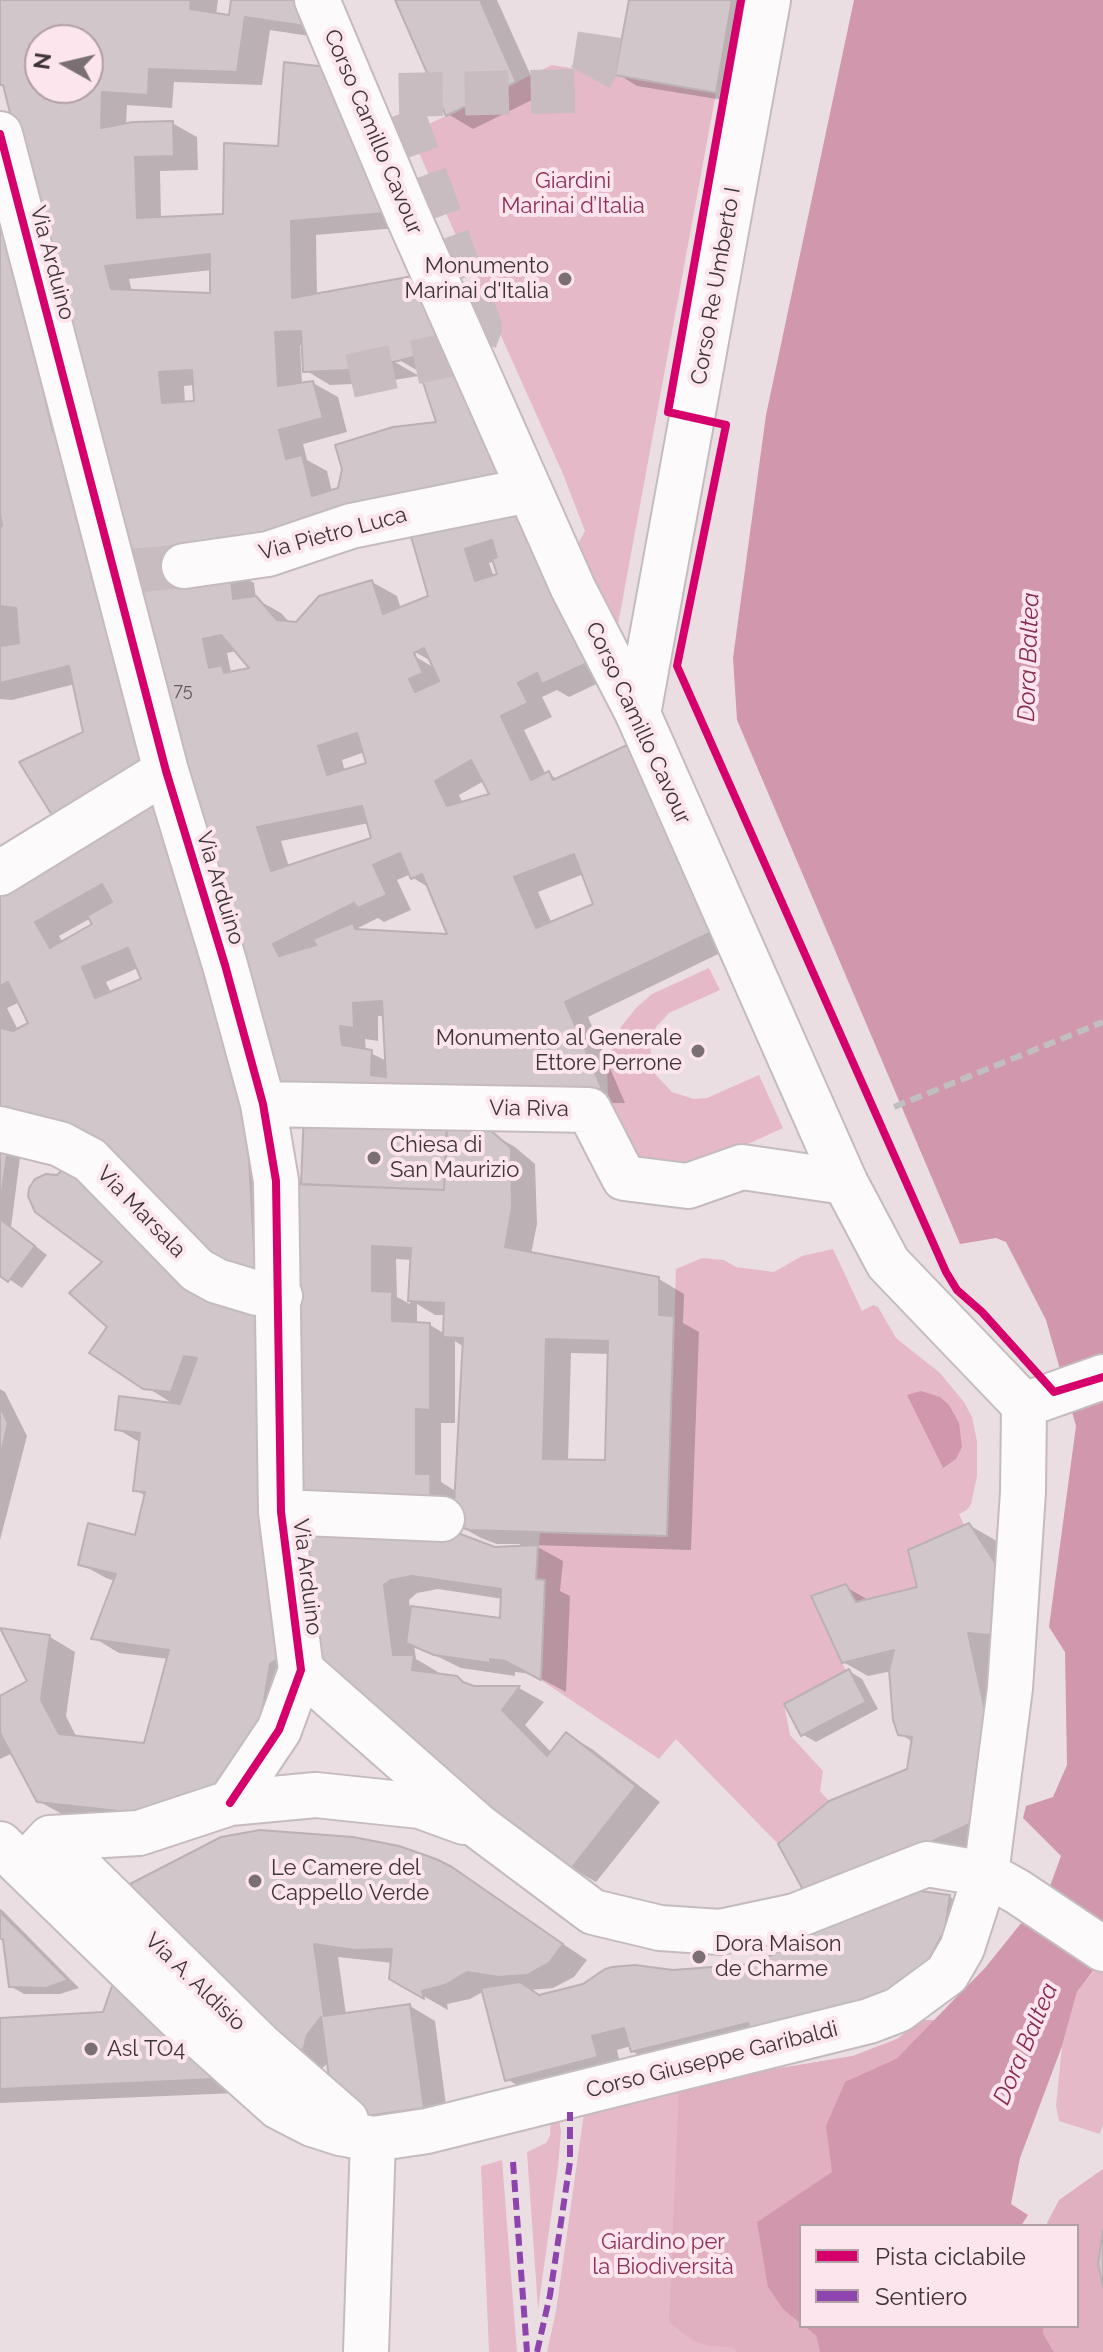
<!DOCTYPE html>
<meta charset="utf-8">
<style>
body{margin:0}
#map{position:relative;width:1103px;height:2352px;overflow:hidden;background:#eadee2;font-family:Raleway,sans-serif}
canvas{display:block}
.legend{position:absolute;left:799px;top:2224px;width:280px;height:104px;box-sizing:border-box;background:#fde5ed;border:2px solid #b19fa5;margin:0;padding:10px 14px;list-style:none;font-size:24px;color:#3e3538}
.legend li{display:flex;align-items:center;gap:16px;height:40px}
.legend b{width:40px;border:2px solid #b19fa5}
.north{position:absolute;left:24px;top:24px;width:80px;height:80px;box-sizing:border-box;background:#fde5ed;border:2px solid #b19fa5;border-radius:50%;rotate:278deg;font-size:22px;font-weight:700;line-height:32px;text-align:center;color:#3e3538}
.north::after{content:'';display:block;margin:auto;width:28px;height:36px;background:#7a7074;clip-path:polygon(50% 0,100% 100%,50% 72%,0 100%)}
</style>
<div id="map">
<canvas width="1103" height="2352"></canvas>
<ul class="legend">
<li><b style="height:10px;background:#d6006c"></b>Pista ciclabile</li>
<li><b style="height:10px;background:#8e44ad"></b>Sentiero</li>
</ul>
<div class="north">N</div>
</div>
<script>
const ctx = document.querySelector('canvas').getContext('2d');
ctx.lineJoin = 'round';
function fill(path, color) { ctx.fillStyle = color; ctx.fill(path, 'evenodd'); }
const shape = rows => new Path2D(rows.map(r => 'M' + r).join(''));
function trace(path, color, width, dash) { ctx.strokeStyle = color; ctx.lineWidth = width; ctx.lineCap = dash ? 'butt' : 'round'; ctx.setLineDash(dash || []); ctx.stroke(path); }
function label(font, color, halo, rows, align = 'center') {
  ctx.font = font + ' Raleway,sans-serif'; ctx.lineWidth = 8; ctx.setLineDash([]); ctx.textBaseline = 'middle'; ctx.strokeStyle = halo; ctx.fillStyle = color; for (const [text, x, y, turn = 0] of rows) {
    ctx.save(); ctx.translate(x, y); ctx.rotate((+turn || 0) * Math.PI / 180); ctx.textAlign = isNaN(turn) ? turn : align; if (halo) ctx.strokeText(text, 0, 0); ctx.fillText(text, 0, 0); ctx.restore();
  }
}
fill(shape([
 [552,65,716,93,617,630,575,549,585,531,563,474,410,133],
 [709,968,720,990,669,1013,656,1027,650,1048,655,1074,672,1092,694,1099,707,1098,759,1075,783,1128,687,1172,641,1167,608,1094,607,1073,611,1050,621,1027,636,1008,652,994],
 [833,1249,862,1311,873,1305,878,1307,896,1338,940,1373,964,1402,972,1417,977,1441,977,1476,971,1504,967,1510,959,1514,964,1525,908,1550,917,1587,856,1602,846,1585,811,1596,846,1671,784,1704,790,1735,823,1771,820,1791,829,1801,778,1844,676,1739,659,1759,541,1680,545,1580,536,1579,540,1532,667,1536,676,1269,702,1258,724,1260,736,1267,774,1272,802,1256],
 [1103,1960,1103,2124,1100,2134,1059,2121,1056,2106,1062,2046,1077,1992],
 [922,2020,934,2020,896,2059,757,2222,783,2309,804,2326,820,2352,547,2352,556,2311,585,2106,679,2085,853,2056,897,2039],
 [558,2112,561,2132,558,2167,538,2309,527,2152,546,2143,550,2136,551,2114],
 [502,2160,517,2352,489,2352,481,2166]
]), '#e6b9c9');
fill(shape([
 [922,2020,934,2020,896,2059,845,2082,826,2126,833,2172,757,2222,783,2309,816,2336,820,2352,738,2352,732,2347,709,2346,692,2340,669,2322,679,2085,853,2056,897,2039],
 [1103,2169,1103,2230,1098,2264,1103,2287,1103,2352,1054,2352,1043,2333,1044,2326,1077,2326,1077,2226,1047,2226,1047,2223,1059,2200]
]), '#e0afc0');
fill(shape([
 [854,0,1103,0,1103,1958,1077,1992,1062,2046,1020,2158,1011,2204,1028,2215,1021,2226,801,2226,801,2324,783,2309,768,2287,757,2222,832,2172,826,2126,845,2082,896,2059,985,1968,1022,1922,1042,1908,1061,1856,1023,1818,1026,1806,1053,1797,1067,1765,1065,1652,1049,1627,1076,1426,1046,1320,1006,1242,996,1238,960,1244,737,720,733,658,766,415],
 [921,1391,940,1397,949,1405,959,1423,962,1447,956,1459,943,1468,907,1395],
 [804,2326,1044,2326,1043,2333,1054,2352,820,2352,816,2336]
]), '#d197ac');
fill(shape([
 [0,0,218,0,216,15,231,17,233,0,324,0,342,41,270,30,262,85,174,82,172,108,127,105,126,125,172,123,197,137,198,170,160,171,161,219,225,216,226,145,420,226,316,235,317,295,423,276,611,677,569,697,557,690,542,697,552,717,524,730,546,775,549,774,559,780,627,747,652,761,743,942,588,1017,625,1103,512,1104,471,1109,489,1132,515,1147,535,1164,537,1224,531,1254,659,1279,684,1294,683,1323,699,1332,691,1550,534,1545,563,1561,560,1591,570,1596,566,1692,532,1674,515,1672,515,1676,461,1668,414,1645,416,1659,438,1672,438,1675,456,1678,473,1688,519,1688,544,1702,525,1725,552,1753,567,1734,592,1749,660,1802,596,1882,571,1868,301,1674,162,1827,64,1815,38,1801,13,1753,0,1759,0,1694,2,1697,30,1682,50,1637,75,1652,66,1716,77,1738,145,1746,169,1659,119,1653,94,1638,115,1581,106,1578,81,1564,137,1537,146,1496,135,1490,141,1443,117,1429,175,1405,92,1353,293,1332,306,1112,261,1073,281,1295,99,1151,0,1129,0,889,82,838,86,733,75,684,12,700,0,699,0,519,3,521,0,505,0,117,172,781,104,439,93,433,5,86,0,77],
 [40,40,88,40,88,88,40,88],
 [212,270,212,295,132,292,129,279],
 [300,345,304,345,305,370,330,385,375,383,419,376,388,358,390,355,422,373,439,424,332,492,327,471,307,460,303,444,347,432,338,397,313,383,302,384],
 [195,385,196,403,185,404,184,386],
 [410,526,430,597,401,609,397,596,372,582,296,624,290,623,281,613,256,599,254,583,232,571],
 [495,561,500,576,494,577,489,563],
 [406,647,433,662,433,667,404,650],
 [237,651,252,669,231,672,227,653],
 [365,752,369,764,345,772,342,760],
 [484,781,492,796,463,804,459,795],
 [369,823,374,839,289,867,281,841],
 [411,874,413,878,430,888,450,936,364,932,358,928,378,918,384,922,411,910,397,880],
 [584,874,596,905,552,924,538,892],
 [91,918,95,925,63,943,59,936],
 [138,968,143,980,111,993,106,982],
 [20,1002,31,1024,18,1030,7,1008],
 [378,1016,385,1016,387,1061,366,1051,365,1039,378,1041],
 [396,1259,412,1260,410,1304,397,1297],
 [417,1304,435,1315,446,1315,445,1334,430,1325,417,1324],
 [455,1341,464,1347,457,1492,441,1482,441,1423,455,1423],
 [571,1353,610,1354,607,1462,568,1461],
 [300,1524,456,1524,481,1538,497,1544,520,1544,520,1548,495,1549],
 [438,1589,503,1599,502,1620,410,1608,409,1600,417,1593],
 [397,0,497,0,540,96,473,129,448,114],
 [631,0,753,0,735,102,637,86,618,74],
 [0,1142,21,1150,11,1227,47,1255,22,1288,0,1273],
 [0,1389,5,1392,27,1436,0,1540],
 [969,1525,995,1540,1031,1597,1000,1835,834,1912,909,1770,913,1742,900,1734,892,1671,868,1676,843,1662,846,1587,870,1601,919,1588],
 [849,1671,862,1679,878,1709,816,1742,802,1734],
 [451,1869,587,1960,574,1977,553,1988,530,1990,541,1996,673,1972,753,1966,950,1897,975,1911,959,1967,657,2066,632,2051,631,2046,617,2050,622,2071,532,2094,507,2079,484,1991,470,1999,447,2004,448,2010,392,1978,393,1963,338,1957,346,2015,410,2006,435,2021,448,2121,386,2130,360,2115,329,2062,317,2073,214,1987],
 [0,1909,2,1910,79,1988,60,1994,24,1994,10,1986,5,1939,0,1935],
 [114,1986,236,2093,0,2103,0,2020,104,2014]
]), '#0003');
const building = shape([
 [0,0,191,0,190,9,229,15,231,0,306,0,318,28,245,17,237,72,149,69,148,95,102,92,101,128,133,122,173,121,174,156,135,157,137,218,223,214,224,143,278,146,284,62,335,68,396,212,291,221,292,298,424,274,455,346,398,361,349,370,303,372,301,331,275,332,278,386,313,381,323,418,279,430,286,459,302,455,312,496,338,488,342,469,335,445,393,427,436,422,419,370,461,359,516,484,230,567,233,599,256,596,277,620,296,622,319,596,372,580,383,614,428,596,407,522,522,499,587,663,542,684,537,673,518,683,528,703,501,716,531,780,549,771,553,780,627,745,720,928,565,1002,602,1089,486,1091,268,1099,185,799,101,432,91,434,3,85,0,85,0,0],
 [40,40,88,40,88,88,40,88,40,40],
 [210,254,210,293,111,289,105,266,210,254],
 [192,370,194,401,162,403,159,372,192,370],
 [492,540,497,557,492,559,497,574,475,581,465,549,492,540],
 [221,635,249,668,224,673,222,665,209,668,203,639,221,635],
 [424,648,439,681,415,692,409,679,423,673,414,653,424,648],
 [357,733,366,763,327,775,318,746,357,733],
 [471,760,489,794,447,806,435,781,471,760],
 [362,806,371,838,271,871,257,827,362,806],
 [400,853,411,879,422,874,447,934,355,929,353,923,313,939,316,945,279,956,273,944,354,903,358,908,387,895,373,865,400,853],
 [574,854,593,904,536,928,514,877,574,854],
 [382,1001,386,1077,371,1075,372,1050,342,1045,340,1026,354,1028,353,1003,382,1001],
 [395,0,480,0,516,82,446,116,395,0],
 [629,0,732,0,716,93,615,75,629,0],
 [0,204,53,432,68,429,148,767,60,828,19,762,83,732,69,666,0,683,0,641,1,646,19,643,16,608,0,606,0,527,2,526,0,513,0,204],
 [155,791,236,1056,249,1160,256,1282,0,1119,0,1028,13,1031,28,1023,8,982,0,986,0,886,155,791],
 [102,884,112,902,87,916,92,924,50,948,35,922,102,884],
 [128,948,141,979,95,998,82,967,128,948],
 [304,1112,447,1118,444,1190,301,1184,304,1112],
 [447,1128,490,1130,511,1148,512,1208,505,1247,659,1277,659,1315,674,1316,667,1536,470,1530,453,1525,463,1338,443,1337,444,1303,408,1301,411,1248,372,1246,372,1291,392,1292,392,1321,430,1323,430,1410,416,1409,416,1474,430,1474,431,1510,291,1504,290,1184,444,1190,447,1128],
 [546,1339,608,1341,605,1460,543,1459,546,1339],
 [0,1140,9,1141,0,1205,0,1140],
 [72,1160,273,1319,281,1646,276,1660,270,1664,260,1725,220,1786,136,1813,37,1802,0,1733,0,1696,27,1681,0,1628,50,1635,41,1700,59,1734,144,1743,169,1650,91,1639,116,1574,78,1565,88,1523,135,1535,145,1492,133,1491,140,1433,115,1430,119,1396,180,1404,197,1358,184,1356,171,1392,143,1389,89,1353,107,1327,69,1293,102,1262,35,1212,28,1196,29,1188,35,1179,46,1174,57,1175,72,1160],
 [0,1219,35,1246,8,1282,0,1276,0,1219],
 [0,1407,8,1423,0,1457,0,1407],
 [298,1522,447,1529,495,1547,538,1545,536,1579,545,1580,541,1680,505,1661,490,1659,490,1663,434,1655,406,1643,411,1606,500,1618,501,1589,412,1576,391,1580,384,1585,393,1655,414,1655,412,1670,457,1676,463,1682,474,1686,520,1686,502,1710,547,1756,566,1732,636,1786,570,1870,467,1805,310,1661,298,1522],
 [969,1523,1007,1581,1000,1636,968,1633,988,1724,976,1821,808,1899,778,1844,829,1801,907,1769,912,1737,898,1735,893,1720,889,1670,894,1650,842,1663,811,1596,846,1584,856,1602,917,1587,908,1550,969,1523],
 [849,1669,866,1702,801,1736,784,1704,849,1669],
 [260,1830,353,1837,399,1846,436,1859,452,1867,563,1944,549,1963,527,1975,498,1977,467,1972,445,1985,422,1991,424,1999,389,1979,392,1949,354,1950,314,1944,324,2016,410,2004,424,2108,359,2117,330,2085,321,2017,307,2035,304,2047,299,2054,176,1943,130,1884,221,1837,260,1830],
 [905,1889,950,1895,945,1929,927,1963,852,2017,751,2032,748,2023,631,2052,624,2028,592,2036,598,2057,505,2081,481,1988,520,1982,539,1995,583,1984,605,1969,612,1967,635,1965,673,1970,752,1964,774,1954,799,1934,905,1889],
 [0,1912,68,1980,46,1988,9,1987,3,1940,0,1938,0,1912],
 [113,1983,214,2079,0,2089,0,2018,103,2012,113,1983],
 [1103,2230,1103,2287,1098,2264,1103,2230]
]);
fill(building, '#d1c6ca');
trace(building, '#bbb1b5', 2);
trace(shape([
 [350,376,448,355,474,344,480,327,396,95,575,91,586,86,594,71,600,32],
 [133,571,184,566]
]), '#c8bcc0', 44, [44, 22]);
const street = shape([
 [317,0,408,216,573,588,638,714],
 [0,134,166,771,225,965,263,1104,276,1181,281,1512,301,1670,279,1730,230,1803],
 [184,566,268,554,351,526,529,490],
 [0,873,166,771],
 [263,1104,589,1110,624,1178,688,1186,742,1167,845,1182],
 [0,1129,60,1144,90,1160,197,1270,217,1281,257,1293,280,1296],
 [281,1512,442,1519],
 [301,1670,478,1826,593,1912,660,1928,720,1932,795,1916,927,1864,986,1874,1018,1892,1103,1949],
 [50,1838,260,2045,346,2120],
 [24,1866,50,1838,139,1833,230,1803,316,1795,420,1806,464,1822],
 [366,2352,373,2139]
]);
const secondary = shape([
 [768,0,638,714,845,1182,888,1263,1024,1405],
 [1024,1405,1103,1377],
 [0,1844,176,2015,279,2107,312,2124,340,2133,373,2139,427,2131,869,2021,898,2010,947,1974,962,1948,986,1874,1010,1688,1023,1492,1024,1405]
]);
trace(street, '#c5bbbe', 48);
trace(secondary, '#c5bbbe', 48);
trace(street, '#fcfafb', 44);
trace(secondary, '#fcfafb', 44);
trace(shape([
 [894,1107,1103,1022]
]), '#c1bebf', 6, [12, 6]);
trace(shape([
 [513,2162,527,2352],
 [537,2352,550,2295,570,2162,570,2112]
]), '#8e44ad', 6, [12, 6]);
trace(shape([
 [741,0,668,412,726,425,677,666,946,1272,957,1290,982,1312,1054,1392,1103,1377],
 [0,134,166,771,225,965,263,1104,276,1181,281,1512,301,1670,279,1730,230,1803]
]), '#d6006c', 8);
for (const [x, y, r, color] of [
 [565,279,8,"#7a7074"],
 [698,1051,8,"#7a7074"],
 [374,1158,8,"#7a7074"],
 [255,1881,8,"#7a7074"],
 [699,1957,8,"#7a7074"],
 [91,2049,8,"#7a7074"]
]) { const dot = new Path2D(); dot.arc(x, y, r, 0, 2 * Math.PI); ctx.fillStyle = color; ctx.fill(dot); trace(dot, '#fde5ed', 3); }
label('18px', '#645b5e', null, [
 ["75",183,691]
]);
label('22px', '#3e3538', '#fde5ed', [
 ["Corso Camillo Cavour",373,132,67],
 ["Via Arduino",52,263,75],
 ["Corso Re Umberto I",716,286,-80],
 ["Via Pietro Luca",333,534,-15],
 ["Corso Camillo Cavour",638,723,65],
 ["Via Arduino",220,888,73],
 ["Via Riva",529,1109,1],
 ["Via Marsala",141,1212,46],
 ["Via Arduino",307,1577,83],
 ["Via A. Aldisio",195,1982,44],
 ["Corso Giuseppe Garibaldi",712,2060,-14]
]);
label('22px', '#8e3059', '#fde5ed', [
 ["Giardini",573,181],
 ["Marinai d’Italia",573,206],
 ["Giardino per",663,2242],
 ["la Biodiversità",663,2267]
]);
label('22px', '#3e3538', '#fde5ed', [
 ["Monumento",549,266,"right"],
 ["Marinai d'Italia",549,291,"right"],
 ["Monumento al Generale",682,1038,"right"],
 ["Ettore Perrone",682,1063,"right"],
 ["Chiesa di",390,1145],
 ["San Maurizio",390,1170],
 ["Le Camere del",271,1868],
 ["Cappello Verde",271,1893],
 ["Dora Maison",715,1944],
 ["de Charme",715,1969],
 ["Asl TO4",107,2049]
], 'left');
label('italic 24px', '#882b54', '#fde5ed', [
 ["Dora Baltea",1029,657,-88],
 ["Dora Baltea",1026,2044,-67]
]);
</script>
